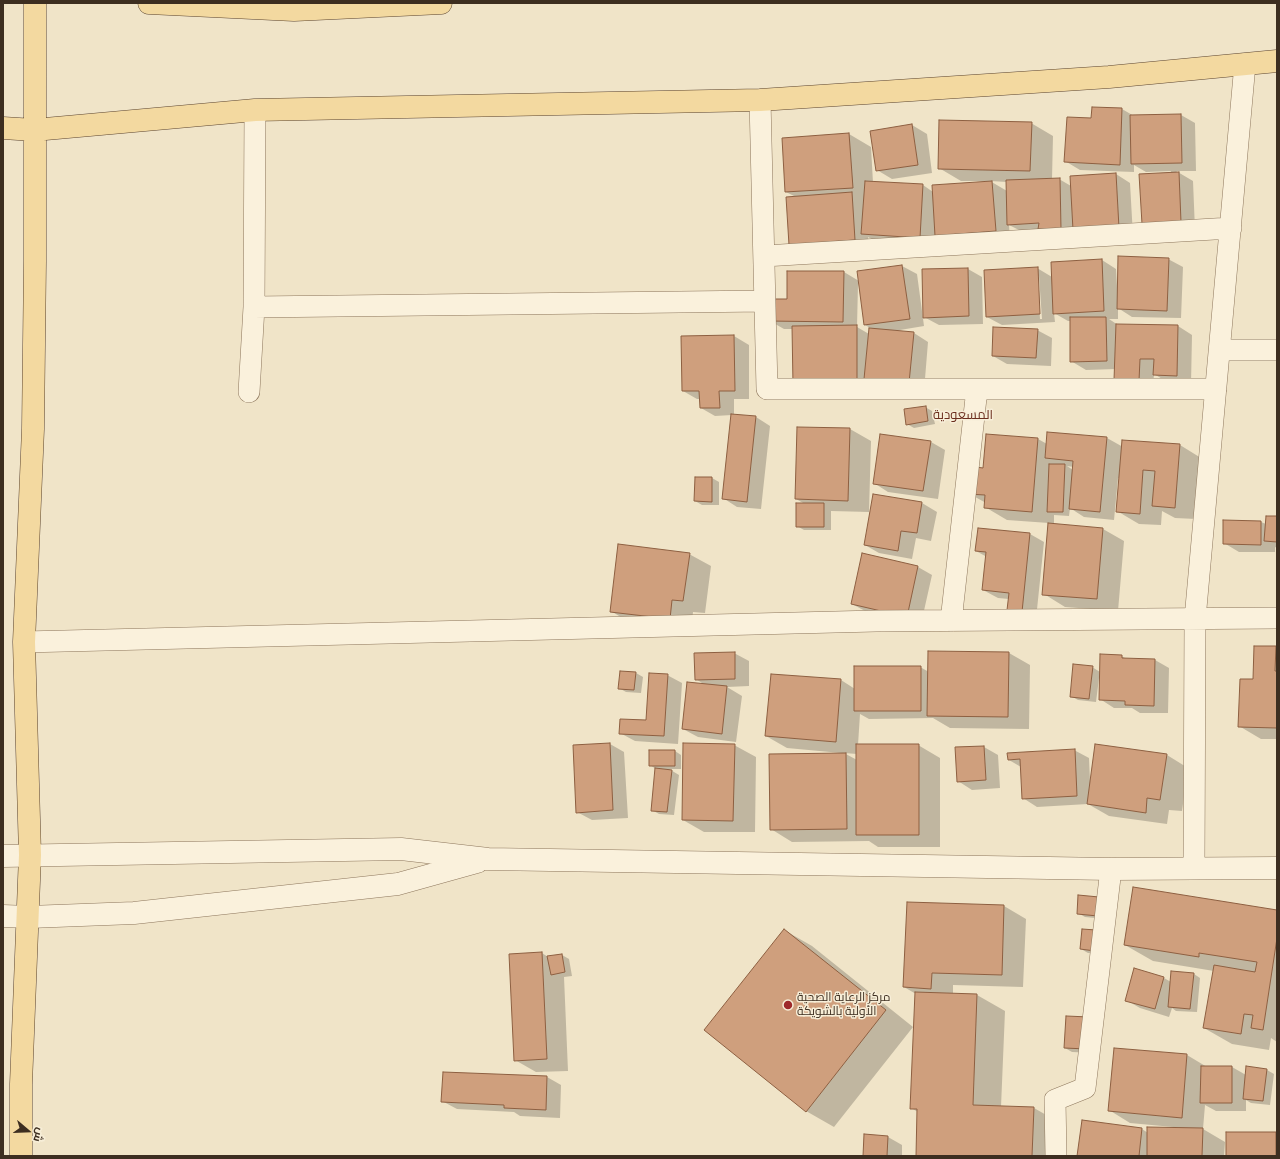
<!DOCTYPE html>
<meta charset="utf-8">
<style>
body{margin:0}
#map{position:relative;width:1280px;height:1159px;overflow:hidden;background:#f0e4c8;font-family:"IBM Plex Serif",Cairo,serif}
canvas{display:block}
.frame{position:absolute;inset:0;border:4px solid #3d2e20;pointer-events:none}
.north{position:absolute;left:8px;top:1111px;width:40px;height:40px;-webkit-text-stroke:3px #f7eed8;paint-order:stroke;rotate:109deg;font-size:11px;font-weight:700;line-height:16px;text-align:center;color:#3d2e20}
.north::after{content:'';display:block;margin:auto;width:14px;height:18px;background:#3d2e20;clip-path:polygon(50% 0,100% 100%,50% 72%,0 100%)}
</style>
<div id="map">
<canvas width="1280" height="1159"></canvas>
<div class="frame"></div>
<div class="north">ش</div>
</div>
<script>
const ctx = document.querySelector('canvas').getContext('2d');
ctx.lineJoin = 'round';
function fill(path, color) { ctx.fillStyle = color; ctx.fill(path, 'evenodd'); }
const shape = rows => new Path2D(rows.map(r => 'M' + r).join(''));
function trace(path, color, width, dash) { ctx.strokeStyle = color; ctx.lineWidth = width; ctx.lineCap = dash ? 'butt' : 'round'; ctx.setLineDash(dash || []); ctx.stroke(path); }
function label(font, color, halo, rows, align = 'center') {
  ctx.font = font + ' "IBM Plex Serif",Cairo,serif'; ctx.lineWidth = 3; ctx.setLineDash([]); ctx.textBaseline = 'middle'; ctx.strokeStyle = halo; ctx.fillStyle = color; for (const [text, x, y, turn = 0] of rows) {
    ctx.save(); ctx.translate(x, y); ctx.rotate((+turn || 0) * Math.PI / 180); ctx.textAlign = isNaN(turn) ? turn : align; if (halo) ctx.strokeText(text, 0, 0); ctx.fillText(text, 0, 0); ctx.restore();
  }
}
fill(shape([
 [1093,108,1122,109,1134,116,1181,115,1195,123,1196,171,1176,171,1193,181,1195,230,1157,232,1171,171,1146,172,1134,165,1134,172,1080,170,1065,161,1092,119],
 [1031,123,1053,136,1052,179,1059,179,1071,186,1116,174,1130,183,1133,236,1023,232,1009,225,1010,239,951,243,935,234,934,245,877,242,868,237,869,248,805,253,796,197,786,192,783,139,849,134,871,147,873,183,923,185,933,192,986,183,986,181,961,181,939,168],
 [990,181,1007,182,1007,191],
 [912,125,927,134,932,173,892,179,877,170],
 [1168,259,1183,267,1181,318,1132,317,1118,308,1118,319,1109,319,1118,325,1178,326,1192,335,1191,384,1169,383,1154,374,1153,388,1116,369,1086,370,1071,361,1071,321,1068,321,1054,313,1055,322,1002,325,987,317,1037,268,1052,277,1102,260,1116,269,1117,286,1118,286],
 [1037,276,1039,276,1042,319,1040,319],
 [902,266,917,274,924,326,894,331,914,333,928,342,924,391,878,395,793,329,784,329,770,321,788,300,844,272,859,281,858,272],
 [858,284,859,284,865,325,874,330,869,334,857,327],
 [968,269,982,277,983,324,939,325,924,317],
 [1037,330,1052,338,1051,366,1007,364,993,356],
 [734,336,749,345,749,399,734,399,734,415,756,417,770,426,761,509,737,507,723,498,732,415,715,416,701,408,701,399,697,399,683,391,682,337],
 [925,407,932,411,935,424,914,428,907,424],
 [850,429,871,441,869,512,871,512,874,495,922,503,937,512,931,541,916,538,912,559,879,553,865,545,870,512,831,511,831,530,804,530,797,526,805,504,796,499],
 [881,435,931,442,945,450,938,499,888,492,874,483],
 [987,435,1038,439,1047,444,1107,438,1123,447,1180,445,1201,458,1196,519,1175,518,1162,511,1161,525,1139,524,1117,511,1120,478,1118,478,1114,520,1084,517,1070,508,1069,516,1054,515,1054,524,1103,529,1124,541,1118,611,1065,607,1044,594,1049,523,1007,520,985,507,986,503,968,493,984,469],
 [1067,466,1074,467,1073,470],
 [696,478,712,478,719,482,719,505,702,505,695,501],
 [1277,517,1277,548,1275,547,1275,552,1239,552,1224,543,1224,521,1261,522,1266,524],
 [1030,534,1044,542,1036,619,1022,618,1009,599,998,598,983,590,987,557,976,551],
 [689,554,711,566,705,613,693,612,691,631,632,624,611,611],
 [863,554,918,567,932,575,921,624,867,612,852,604],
 [1276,647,1277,648,1277,739,1261,739,1239,726,1254,680],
 [734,653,749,661,749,686,727,687,742,696,736,742,698,737,683,729,705,685,696,679],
 [1009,653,1030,665,1029,729,950,728,933,718,869,719,860,714,858,745,918,745,940,758,940,847,878,847,869,841,792,842,771,829,841,754,841,753,787,748,766,736,841,680,855,689,920,667,929,672],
 [844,753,857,754,857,760],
 [1121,656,1127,659,1155,660,1169,668,1168,713,1140,713,1132,708,1114,708,1100,699,1100,678,1099,678,1096,702,1078,700,1071,696,1092,667,1100,672],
 [636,673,643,677,641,693,626,692,619,688],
 [667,675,682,683,678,744,635,741,620,733,647,721],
 [610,744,624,752,628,818,592,820,577,812],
 [734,745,756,757,755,832,704,832,683,820],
 [984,747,998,755,1000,788,972,790,958,781],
 [1074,750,1089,758,1090,781,1167,755,1188,768,1182,811,1169,810,1167,824,1109,816,1088,804,1037,807,1023,798,1021,767,1009,760],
 [675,751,681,755,681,769,669,769,679,775,674,815,659,814,652,810,656,769,650,765],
 [1079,896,1105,919,1085,917,1078,913],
 [908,903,1004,906,1026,919,1023,987,953,985,953,994,977,995,1005,1011,1001,1107,1034,1108,1062,1124,1061,1156,917,1156,918,1112,911,1108,916,994,904,987],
 [1277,911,1277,1042,1271,1038,1269,1050,1232,1044,1204,1028,1214,971,1153,961,1125,945],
 [784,930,812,946,913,1027,834,1127,806,1111],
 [1103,935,1101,954,1088,953,1081,949],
 [542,953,548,957,562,955,569,959,572,976,564,977,568,1071,536,1072,515,1060],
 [1194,974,1200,978,1197,1012,1176,1011,1172,1008,1169,1017,1140,1008,1126,1000,1164,978,1171,982],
 [1067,1017,1094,1053,1072,1052,1065,1048],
 [1115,1049,1187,1055,1207,1067,1232,1067,1246,1075,1267,1070,1274,1074,1270,1105,1251,1103,1246,1100,1246,1111,1216,1111,1205,1105,1203,1129,1225,1142,1224,1156,1078,1156,1082,1122,1142,1129,1148,1133,1172,1129,1173,1127,1130,1123,1109,1110],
 [444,1073,547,1077,561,1085,560,1118,520,1116,514,1112,457,1109,442,1101],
 [1227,1133,1276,1133,1277,1156,1227,1156],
 [888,1137,902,1145,902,1156,864,1156]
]), '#0003');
const building = shape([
 [1092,107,1122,108,1120,165,1064,162,1067,117,1091,118,1092,107],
 [1181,114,1182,163,1131,164,1130,115,1181,114],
 [939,120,1032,122,1030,171,938,169,939,120],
 [912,124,918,165,876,171,870,131,912,124],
 [849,133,853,188,785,192,782,138,849,133],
 [1179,172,1181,222,1142,224,1139,174,1179,172],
 [1116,173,1119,228,1073,230,1070,176,1116,173],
 [1060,178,1061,229,1038,229,1039,223,1007,225,1006,180,1060,178],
 [865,181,923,184,920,238,861,234,865,181],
 [992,181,996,231,935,236,932,185,992,181],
 [852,192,855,240,789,245,786,197,852,192],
 [1118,256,1169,258,1167,311,1117,309,1118,256],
 [1102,259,1104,311,1053,314,1051,262,1102,259],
 [902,265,910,319,864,325,857,271,902,265],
 [1038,267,1040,314,986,317,984,270,1038,267],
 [968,268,969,316,923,318,922,269,968,268],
 [787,271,844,271,843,322,768,321,769,299,787,299,787,271],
 [1070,317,1106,317,1107,361,1070,362,1070,317],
 [1116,324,1178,325,1177,376,1153,375,1154,359,1140,359,1139,381,1114,380,1116,324],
 [857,325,857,384,793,385,792,326,857,325],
 [993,327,1038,329,1036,358,992,356,993,327],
 [869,328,914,332,909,383,864,379,869,328],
 [734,335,735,391,719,391,720,408,700,408,699,391,682,391,681,336,734,335],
 [926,406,928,421,906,425,904,409,926,406],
 [731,414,756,416,747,502,722,499,731,414],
 [797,427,850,428,848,501,795,499,797,427],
 [1047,432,1107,437,1100,512,1069,509,1073,461,1045,458,1047,432],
 [880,434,931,441,923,491,873,484,880,434],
 [986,434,1038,438,1032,512,984,508,985,495,967,494,969,466,983,468,986,434],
 [1122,440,1180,444,1175,508,1152,506,1155,471,1143,470,1140,514,1116,512,1122,440],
 [1049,464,1065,464,1063,512,1047,512,1049,464],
 [695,477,712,477,712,502,694,501,695,477],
 [873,494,922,502,917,533,901,531,898,551,864,545,873,494],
 [796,503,824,503,824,527,796,527,796,503],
 [1266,516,1277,516,1277,542,1264,541,1266,516],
 [1223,520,1261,521,1261,545,1223,544,1223,520],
 [1048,523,1103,528,1097,599,1042,595,1048,523],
 [978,528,1030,533,1022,612,1007,610,1009,593,982,590,986,552,975,551,978,528],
 [618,544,690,553,683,601,672,600,670,619,610,612,618,544],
 [862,553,918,566,907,617,851,604,862,553],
 [1254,646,1276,646,1275,671,1277,671,1277,728,1238,727,1240,679,1253,679,1254,646],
 [928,651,1009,652,1008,717,927,716,928,651],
 [735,652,735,679,695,680,694,653,735,652],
 [1100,654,1122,655,1122,658,1155,659,1154,706,1125,705,1125,701,1099,700,1100,654],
 [1073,664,1093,666,1089,699,1070,697,1073,664],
 [854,666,921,666,921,711,854,711,854,666],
 [620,671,636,672,634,690,618,689,620,671],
 [649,673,668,674,664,736,619,734,620,719,646,720,649,673],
 [771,674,841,679,836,742,765,736,771,674],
 [687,682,727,686,722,734,682,729,687,682],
 [610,743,613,810,576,813,573,745,610,743],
 [683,743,735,744,733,821,682,820,683,743],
 [856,744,919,744,919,835,856,835,856,744],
 [1095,744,1167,754,1160,800,1147,798,1146,813,1087,804,1095,744],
 [984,746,986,780,957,782,955,747,984,746],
 [1075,749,1077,796,1022,799,1020,759,1008,760,1007,753,1075,749],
 [649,750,675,750,675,766,649,766,649,750],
 [846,753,847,829,770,830,769,754,846,753],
 [655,768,672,770,667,812,651,811,655,768],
 [1133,887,1277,910,1277,938,1263,1030,1251,1028,1253,1015,1244,1014,1241,1034,1203,1028,1214,965,1255,972,1257,962,1199,953,1199,957,1124,945,1133,887],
 [1078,895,1099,897,1098,916,1077,914,1078,895],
 [907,902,1004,905,1002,975,932,973,931,989,903,987,907,902],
 [784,929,886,1010,806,1112,704,1030,784,929],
 [1082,929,1096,930,1095,951,1080,949,1082,929],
 [542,952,547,1059,514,1061,509,954,542,952],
 [562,954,565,972,551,975,547,956,562,954],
 [1134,968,1164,977,1155,1009,1125,1001,1134,968],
 [1171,971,1194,973,1190,1009,1168,1007,1171,971],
 [915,992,977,994,973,1105,1034,1107,1032,1156,916,1156,917,1109,910,1109,915,992],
 [1066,1016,1089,1017,1087,1049,1064,1048,1066,1016],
 [1114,1048,1187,1054,1182,1118,1108,1111,1114,1048],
 [1201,1066,1232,1066,1232,1103,1200,1103,1201,1066],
 [1246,1066,1267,1069,1263,1101,1243,1099,1246,1066],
 [443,1072,547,1076,546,1110,504,1108,504,1105,441,1102,443,1072],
 [1082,1120,1142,1128,1139,1156,1077,1156,1082,1120],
 [1147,1127,1203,1128,1202,1156,1147,1156,1147,1127],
 [1226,1132,1276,1132,1276,1156,1226,1156,1226,1132],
 [864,1134,888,1136,887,1156,863,1156,864,1134]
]);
fill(building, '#cf9f7d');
trace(building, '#8d5f41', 1);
const minor = shape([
 [760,100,767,389,1216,389],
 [764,256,1231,228],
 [254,307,765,301],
 [1220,350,1277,350],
 [249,392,254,307,255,110],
 [951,621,977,389],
 [24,642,876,621,1277,618],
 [1194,868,1195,619,1245,64],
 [1056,1156,1055,1100,1085,1088,1111,869]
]);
const tertiary = shape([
 [3,856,401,849,488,859,1111,869,1277,868],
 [3,916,29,917,134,913,398,884,477,862]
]);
const primary = shape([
 [149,3,294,10,441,3],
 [3,128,34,130,255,110,760,100,1109,77,1277,61],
 [21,1156,21,1084,30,855,24,642,33,429,35,261,35,3]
]);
trace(minor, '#8d765c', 22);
trace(tertiary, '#8d765c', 23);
trace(primary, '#5b4430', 23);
trace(minor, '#faf1dc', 21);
trace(tertiary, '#faf1dc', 22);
trace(primary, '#f3d9a0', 22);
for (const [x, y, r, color] of [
 [788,1005,5,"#9e2a2b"]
]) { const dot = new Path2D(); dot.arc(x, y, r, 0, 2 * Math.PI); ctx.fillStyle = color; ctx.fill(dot); trace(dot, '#f7eed8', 1.5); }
label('12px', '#3d2e20', '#f7eed8', [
 ["مركز الرعاية الصحية",797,998],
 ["الأولية بالشويكة",797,1012]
], 'left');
label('13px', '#6b2e1e', '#f7eed8', [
 ["المسعودية",963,415]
]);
</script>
